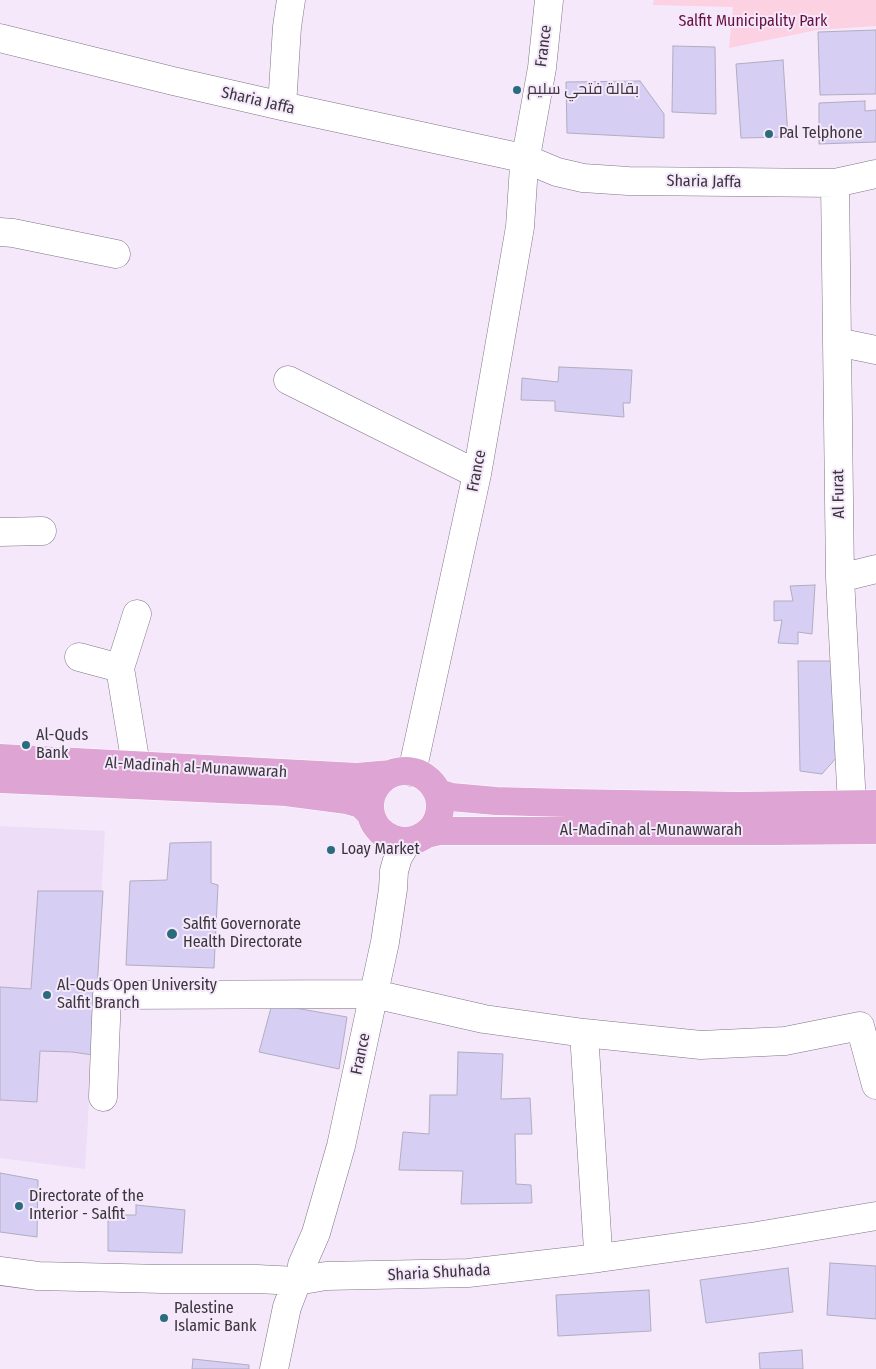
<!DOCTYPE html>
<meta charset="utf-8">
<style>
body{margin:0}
canvas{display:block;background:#f4e8fa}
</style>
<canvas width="876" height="1369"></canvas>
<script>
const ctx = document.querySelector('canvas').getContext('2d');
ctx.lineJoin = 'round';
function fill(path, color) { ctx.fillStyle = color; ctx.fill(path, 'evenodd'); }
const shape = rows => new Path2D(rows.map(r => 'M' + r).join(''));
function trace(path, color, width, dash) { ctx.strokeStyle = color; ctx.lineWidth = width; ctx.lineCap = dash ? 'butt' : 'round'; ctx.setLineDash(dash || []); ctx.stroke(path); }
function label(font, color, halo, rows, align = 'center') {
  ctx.font = font + ' "Fira Sans Condensed",Cairo,sans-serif'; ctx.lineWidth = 4; ctx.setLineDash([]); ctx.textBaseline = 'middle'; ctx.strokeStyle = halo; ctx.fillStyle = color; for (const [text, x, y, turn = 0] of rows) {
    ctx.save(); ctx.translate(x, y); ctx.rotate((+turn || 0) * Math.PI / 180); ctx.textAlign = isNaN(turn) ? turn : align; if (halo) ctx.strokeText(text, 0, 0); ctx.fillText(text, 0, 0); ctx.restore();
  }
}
fill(shape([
 [0,826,105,831,85,1169,0,1158]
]), '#edddf6');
fill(shape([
 [654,0,876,0,876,26,817,30,729,48,733,7,653,5]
]), '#fcd1e2');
const building = shape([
 [876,30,876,94,820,95,818,32,876,30],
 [673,46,715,47,716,114,672,112,673,46],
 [783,60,788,137,741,138,736,64,783,60],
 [640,81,664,114,664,138,567,133,566,82,640,81],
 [865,101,865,111,876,110,876,142,819,144,819,103,865,101],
 [559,367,632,370,630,403,623,403,624,417,555,411,555,401,521,400,522,378,558,382,559,367],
 [815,585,812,634,798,632,798,644,778,643,782,620,774,621,774,601,793,601,790,586,815,585],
 [798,661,831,661,837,757,822,774,800,771,798,661],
 [211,842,211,883,218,885,214,968,126,965,130,881,167,880,170,843,211,842],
 [38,891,103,891,93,1055,72,1052,40,1051,37,1102,0,1100,0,987,31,989,38,891],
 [272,1004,347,1017,339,1069,259,1052,272,1004],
 [458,1052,503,1054,501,1099,530,1098,532,1134,515,1134,516,1184,531,1185,532,1203,461,1204,463,1171,399,1170,403,1132,429,1134,430,1095,457,1095,458,1052],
 [0,1173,38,1180,37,1237,0,1232,0,1173],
 [136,1205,185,1210,182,1253,108,1251,108,1215,136,1215,136,1205],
 [830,1263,876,1266,876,1319,827,1315,830,1263],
 [788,1268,793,1312,706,1323,700,1280,788,1268],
 [649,1290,651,1331,558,1336,556,1295,649,1290],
 [802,1350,803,1369,760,1369,759,1353,802,1350],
 [193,1359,249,1365,249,1369,192,1369,193,1359]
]);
fill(building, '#d6cef3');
trace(building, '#b1adc0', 1);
const minor = shape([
 [0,38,173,81,282,106,518,157],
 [282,106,287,27,291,0],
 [527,151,542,68,549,0],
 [533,162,557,172,583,178,628,181,835,183,876,174],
 [835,183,840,578,852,805],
 [0,232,13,233,116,254],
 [837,342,876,350],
 [288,380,477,474],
 [0,532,42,531],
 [840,578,876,569],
 [79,657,120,668],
 [136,765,120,668,137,614],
 [412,772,477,474,520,227,524,166],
 [584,1033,598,1250],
 [103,1097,107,995,374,994,484,1019,584,1033,701,1045,785,1041,860,1026,876,1085],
 [302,1265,316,1233,341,1146,385,942,393,889,394,871,398,857,407,842],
 [0,1271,38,1276,163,1279,257,1279,297,1281,326,1276,468,1273,599,1258,757,1236,876,1216],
 [274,1369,287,1307,297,1281]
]);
const major = shape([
 [0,758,357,777,391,774],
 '370 806a35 35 0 1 1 70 0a35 35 0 1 1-70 0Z',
 [0,779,286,792,347,800,361,804,370,813],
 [438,793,451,797,496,801,567,803,740,806,876,804],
 [426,834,439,831,775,831,876,830]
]);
trace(minor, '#7f7584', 29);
trace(major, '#fff', 29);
trace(minor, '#fff', 28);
trace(major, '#dea4d4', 28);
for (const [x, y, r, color] of [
 [517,90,5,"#2a6b7e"],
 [769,134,5,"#2a6b7e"],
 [26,745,5,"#2a6b7e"],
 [331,850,5,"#2a6b7e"],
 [172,934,6,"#2a6b7e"],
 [47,995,5,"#2a6b7e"],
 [19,1206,5,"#2a6b7e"],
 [164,1318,5,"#2a6b7e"]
]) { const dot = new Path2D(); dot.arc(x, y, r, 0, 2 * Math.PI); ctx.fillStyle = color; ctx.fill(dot); trace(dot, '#f4e8fa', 2); }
label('16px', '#671040', '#f4e8fa', [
 ["Salfit Municipality Park",753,22]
]);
label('16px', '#3b363d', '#f4e8fa', [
 ["France",544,46,-83],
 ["Sharia Jaffa",258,101,13],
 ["Sharia Jaffa",704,182,1],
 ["France",477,471,-79],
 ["Al Furat",839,494,-91],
 ["Al-Madīnah al-Munawwarah",196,768,3],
 ["Al-Madīnah al-Munawwarah",651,831],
 ["France",361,1054,-78],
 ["Sharia Shuhada",439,1273,-3]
]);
label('16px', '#3b363d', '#f4e8fa', [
 ["بقالة فتحي سليم",527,90],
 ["Pal Telphone",779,134],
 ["Al-Quds",36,736],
 ["Bank",36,754],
 ["Loay Market",341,850],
 ["Salfit Governorate",183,925],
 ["Health Directorate",183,943],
 ["Al-Quds Open University",57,986],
 ["Salfit Branch",57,1004],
 ["Directorate of the",29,1197],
 ["Interior - Salfit",29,1215],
 ["Palestine",174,1309],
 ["Islamic Bank",174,1327]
], 'left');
</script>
